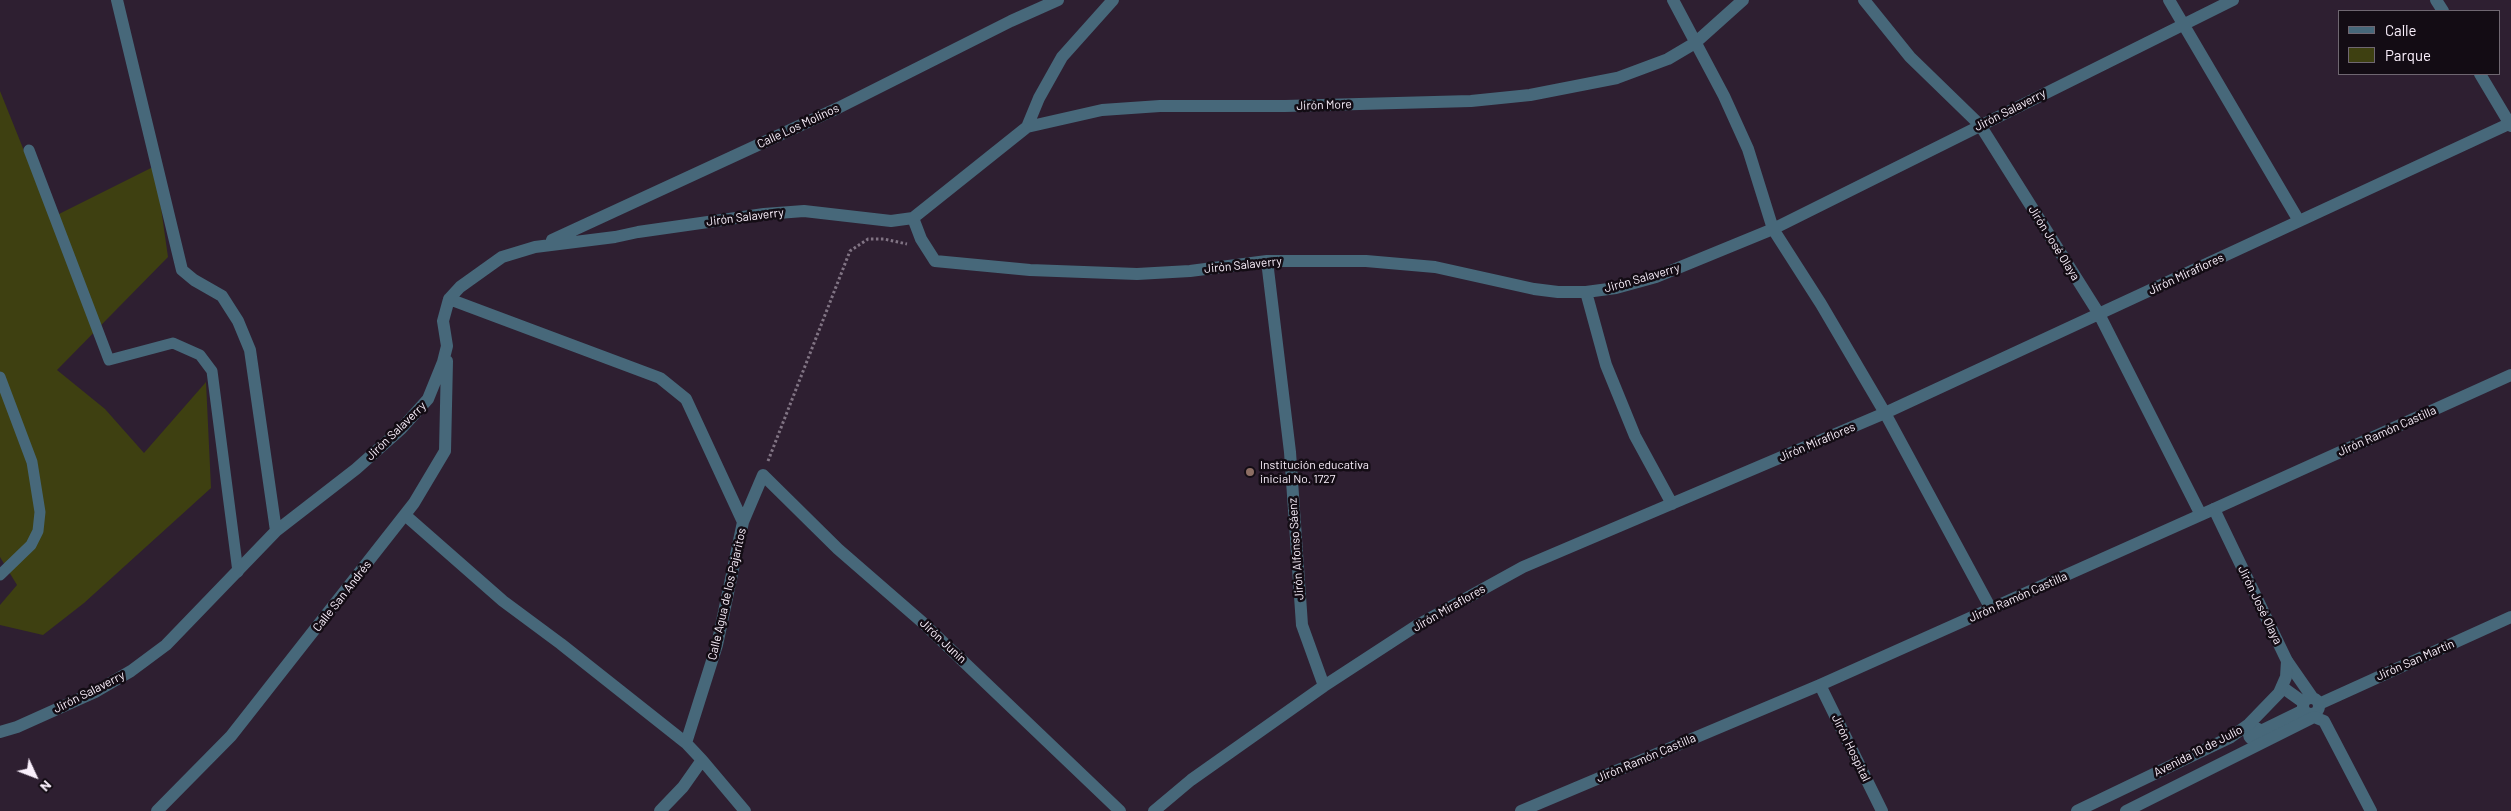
<!DOCTYPE html>
<meta charset="utf-8">
<style>
body{margin:0}
#map{position:relative;width:2511px;height:811px;overflow:hidden;background:#2e1f31;font-family:Barlow,sans-serif}
canvas{display:block}
.legend{position:absolute;left:2338px;top:10px;width:162px;height:65px;box-sizing:border-box;background:#130c14;border:1px solid #6f6771;margin:0;padding:6px 9px;list-style:none;font-size:15px;color:#faf0fc}
.legend li{display:flex;align-items:center;gap:10px;height:25px}
.legend b{width:25px;border:1px solid #6f6771}
.north{position:absolute;left:10px;top:751px;width:50px;height:50px;-webkit-text-stroke:4px #130c14;paint-order:stroke;rotate:133deg;font-size:14px;font-weight:700;line-height:20px;text-align:center;color:#faf0fc}
.north::after{content:'';display:block;margin:auto;width:18px;height:22px;background:#faf0fc;clip-path:polygon(50% 0,100% 100%,50% 72%,0 100%)}
</style>
<div id="map">
<canvas width="2511" height="811"></canvas>
<ul class="legend">
<li><b style="height:6px;background:#47687a"></b>Calle</li>
<li><b style="height:14px;background:#3e4011"></b>Parque</li>
</ul>
<div class="north">N</div>
</div>
<script>
const ctx = document.querySelector('canvas').getContext('2d');
ctx.lineJoin = 'round';
function fill(path, color) { ctx.fillStyle = color; ctx.fill(path, 'evenodd'); }
const shape = rows => new Path2D(rows.map(r => 'M' + r).join(''));
function trace(path, color, width, dash) { ctx.strokeStyle = color; ctx.lineWidth = width; ctx.lineCap = dash ? 'butt' : 'round'; ctx.setLineDash(dash || []); ctx.stroke(path); }
function label(font, color, halo, rows, align = 'center') {
  ctx.font = font + ' Barlow,sans-serif'; ctx.lineWidth = 5; ctx.setLineDash([]); ctx.textBaseline = 'middle'; ctx.strokeStyle = halo; ctx.fillStyle = color; for (const [text, x, y, turn = 0] of rows) {
    ctx.save(); ctx.translate(x, y); ctx.rotate((+turn || 0) * Math.PI / 180); ctx.textAlign = isNaN(turn) ? turn : align; if (halo) ctx.strokeText(text, 0, 0); ctx.fillText(text, 0, 0); ctx.restore();
  }
}
fill(shape([
 [0,91,51,218,155,166,168,257,57,370,105,409,144,453,206,382,211,488,84,603,43,635,0,625,0,605,17,585,0,557]
]), '#3e4011');
trace(shape([
 [768,461,850,251,868,239,884,239,907,244]
]), '#817484', 3, [2.5, 2.5]);
trace(shape([
 [29,150,109,360,173,343,200,355,212,371,238,572],
 [0,377,32,462,40,512,38,531,31,545,0,575]
]), '#47687a', 11);
trace(shape([
 [2287,661,2312,697],
 [2282,687,2303,702],
 '2303 706a8 8 0 1 1 16 0a8 8 0 1 1-16 0Z',
 [2319,704,2511,617],
 '2249 734a6 6 0 1 1 12 0a6 6 0 1 1-12 0Z',
 [2261,731,2304,710]
]), '#47687a', 12);
trace(shape([
 [117,0,182,270,194,280,222,296,238,321,250,350,276,531],
 [1673,0,1724,96,1748,149,1773,229,1821,304,1885,413,1991,609],
 [1864,0,1910,57,1980,125,2099,314,2201,515],
 [2169,0,2299,221],
 [2436,0,2443,11],
 [2480,74,2511,126],
 [1027,127,1039,98,1062,57,1113,0],
 [913,218,921,239,935,261,1030,270,1137,274,1190,271,1267,261,1366,261,1435,267,1534,289,1558,292,1586,292,1616,288,1656,277,1773,229,2233,0],
 [552,240,838,108,1011,21,1058,0],
 [1267,261,1290,452,1302,625,1324,686],
 [1586,292,1606,365,1635,436,1672,504],
 [449,299,660,378,686,399,743,522],
 [405,515,503,601,561,644,686,743],
 [1820,685,1882,811],
 [0,732,17,727,95,692,131,671,166,645,276,531,356,469,401,429,428,399,443,362,447,346,443,321,449,299,460,287,502,257,535,247,615,237,638,232,764,214,804,211,891,221,913,218,1027,127,1102,110,1160,106,1285,106,1471,101,1530,95,1617,78,1668,59,1695,43,1743,0],
 [702,760,745,811],
 [157,811,231,736,414,503,445,451,447,361],
 [660,811,683,787,702,760,686,743,717,645,743,522,763,475,838,549,922,622,1120,811],
 [1154,811,1191,780,1324,686,1416,626,1523,567,1885,413,2511,123],
 [1521,811,1820,685,2214,509]
]), '#47687a', 12);
trace(shape([
 [2077,811,2231,737,2249,724,2279,693,2286,677,2287,661,2214,509,2511,375],
 [2126,811,2314,717,2324,721,2371,811]
]), '#47687a', 12);
for (const [x, y, r, color] of [
 [1250,472,5,"#8d6e63"]
]) { const dot = new Path2D(); dot.arc(x, y, r, 0, 2 * Math.PI); ctx.fillStyle = color; ctx.fill(dot); trace(dot, '#130c14', 2); }
label('12px', '#faf0fc', '#130c14', [
 ["Jirón More",1324,105,-2],
 ["Jirón Salaverry",2010,110,-27],
 ["Calle Los Molinos",798,126,-25],
 ["Jirón Salaverry",745,217,-7],
 ["Jirón José Olaya",2054,243,58],
 ["Jirón Salaverry",1243,265,-6],
 ["Jirón Miraflores",2186,274,-25],
 ["Jirón Salaverry",1642,278,-16],
 ["Jirón Salaverry",396,431,-44],
 ["Jirón Ramón Castilla",2387,431,-24],
 ["Jirón Miraflores",1817,442,-23],
 ["Jirón Alfonso Sáenz",1296,549,-94],
 ["Calle Agua de los Pajaritos",727,594,-77],
 ["Calle San Andrés",342,596,-52],
 ["Jirón Ramón Castilla",2018,597,-24],
 ["Jirón José Olaya",2260,605,64],
 ["Jirón Miraflores",1449,608,-30],
 ["Jirón Junín",943,641,43],
 ["Jirón San Martín",2415,660,-24],
 ["Jirón Salaverry",89,692,-27],
 ["Jirón Hospital",1851,748,64],
 ["Avenida 10 de Julio",2198,751,-27],
 ["Jirón Ramón Castilla",1646,758,-23]
]);
label('12px', '#faf0fc', '#130c14', [
 ["Institución educativa",1260,465],
 ["inicial No. 1727",1260,479]
], 'left');
</script>
